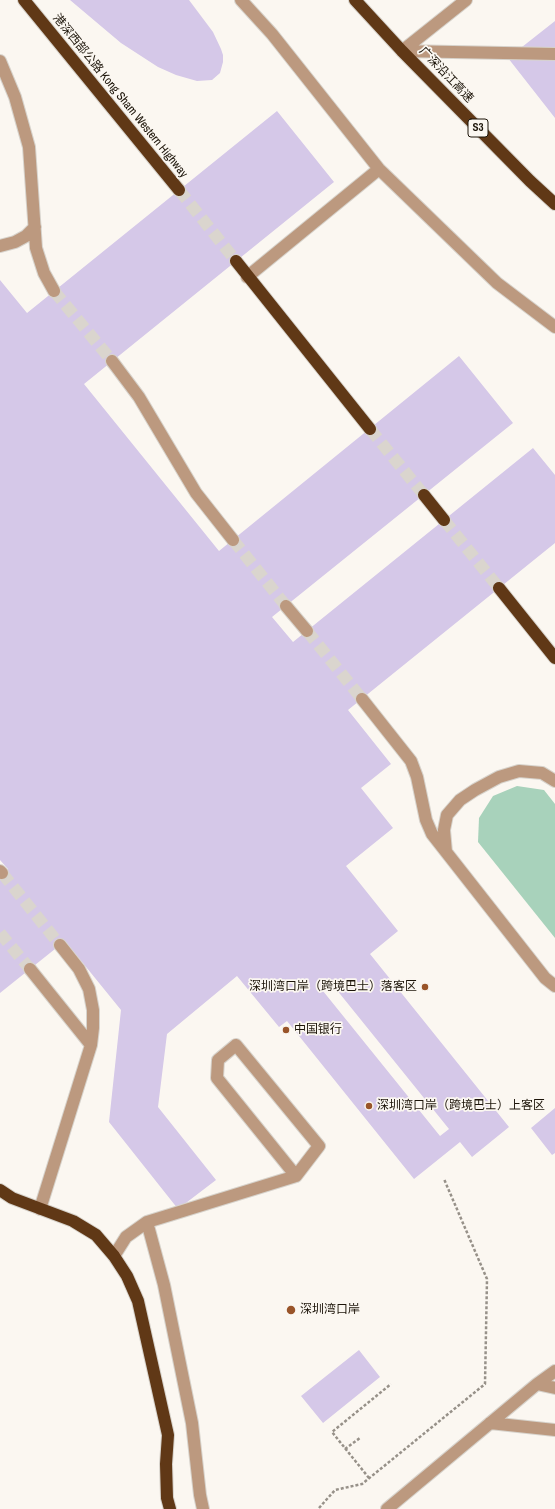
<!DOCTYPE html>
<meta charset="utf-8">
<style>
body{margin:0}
canvas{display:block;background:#fbf7f1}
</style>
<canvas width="555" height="1509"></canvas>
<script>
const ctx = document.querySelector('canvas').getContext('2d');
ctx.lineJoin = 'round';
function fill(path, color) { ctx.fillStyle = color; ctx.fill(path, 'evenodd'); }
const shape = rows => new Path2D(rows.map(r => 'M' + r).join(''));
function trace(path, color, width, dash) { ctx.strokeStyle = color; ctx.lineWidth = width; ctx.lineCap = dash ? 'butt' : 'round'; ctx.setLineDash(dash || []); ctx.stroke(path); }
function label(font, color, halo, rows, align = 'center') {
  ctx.font = font + ' "Archivo Narrow","Noto Sans SC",sans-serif'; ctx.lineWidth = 3.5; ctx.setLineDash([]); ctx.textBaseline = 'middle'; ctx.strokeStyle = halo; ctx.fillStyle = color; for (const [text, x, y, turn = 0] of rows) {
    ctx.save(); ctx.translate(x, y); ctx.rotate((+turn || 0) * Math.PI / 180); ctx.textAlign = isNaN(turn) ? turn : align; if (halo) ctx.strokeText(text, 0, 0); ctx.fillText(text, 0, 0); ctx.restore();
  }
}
fill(shape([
 [517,786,544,790,555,804,555,938,478,842,479,818,493,796]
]), '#a8d2bb');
fill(shape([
 [70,0,189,0,213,32,221,49,223,55,223,62,220,73,212,80,197,81,176,75,158,67,121,43],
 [555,21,555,118,508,58],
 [277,111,334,182,84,384,219,551,459,356,513,423,272,617,293,642,533,448,555,475,555,543,348,710,391,764,361,788,393,828,346,866,398,931,370,954,509,1127,472,1157,460,1142,414,1179,287,1021,279,1027,237,976,167,1034,158,1107,216,1180,178,1209,109,1122,121,1010,65,941,0,993,0,875,8,869,0,860,0,280,27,313],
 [332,984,449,1129,440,1136,323,991],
 [555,1108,555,1153,552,1155,531,1128],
 [359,1350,380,1377,323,1423,301,1396]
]), '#d5c8e8');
trace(shape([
 [54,291,112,361],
 [233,540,286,606],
 [307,631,362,699],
 [2,873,60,945],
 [0,933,30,969]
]), '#dad5ce', 12, [12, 6]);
trace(shape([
 [179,190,236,261],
 [370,429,424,495],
 [444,520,499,588]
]), '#dad5ce', 12, [12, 6]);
const minor = shape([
 [241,0,272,34,379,169,497,283,555,327],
 [402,51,555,54],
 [402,51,466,0],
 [0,61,15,97,29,147,36,248,44,273,54,291],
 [0,246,15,242,26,236,35,227],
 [247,277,379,169],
 [112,361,139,397,196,493,233,540],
 [286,606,307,631],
 [362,699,411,761,417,777,426,820,432,834,545,978,555,986],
 [446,852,444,830,447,815,460,800,475,790,499,777,519,771,542,773,555,781],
 [0,871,2,873],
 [30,969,91,1045],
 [40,1209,91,1045,93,1028,93,1010,89,989,79,969,60,945],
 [147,1222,164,1285,192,1423,200,1495,203,1509],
 [114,1256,126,1237,147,1222,296,1176,319,1146,236,1045,218,1060,217,1078,296,1176],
 [537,1384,555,1388],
 [490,1423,555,1430],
 [387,1509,537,1384,555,1371]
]);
const highway = shape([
 [24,0,179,190],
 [355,0,402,51,530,181,555,204],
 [236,261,370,429],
 [424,495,444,520],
 [499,588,555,658],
 [0,1190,12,1198,73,1221,96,1235,114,1256,127,1276,138,1301,168,1435,166,1464,167,1498,170,1509]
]);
trace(minor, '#d7d3cc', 14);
trace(highway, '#d7d3cc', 14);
trace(shape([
 [345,1449,360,1438],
 [369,1478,332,1432,391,1384],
 [319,1508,335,1490,362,1484,485,1384,487,1279,444,1179]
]), '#979189', 2.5, [3, 2]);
trace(minor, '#bc997f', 12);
trace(highway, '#603816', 12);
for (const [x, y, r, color] of [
 [425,987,4,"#995429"],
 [286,1030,4,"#995429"],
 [369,1106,4,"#995429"],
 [291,1310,5,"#995429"]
]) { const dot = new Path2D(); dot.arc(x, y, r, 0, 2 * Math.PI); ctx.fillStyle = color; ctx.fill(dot); trace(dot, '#fbf7f1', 1.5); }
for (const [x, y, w] of [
 [478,128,20]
]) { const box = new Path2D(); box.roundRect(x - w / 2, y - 9, w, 18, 3); ctx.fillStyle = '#fbf7f1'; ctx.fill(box); trace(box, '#1c1409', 1); }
label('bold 11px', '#1c1409', null, [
 ["S3",478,128]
]);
label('12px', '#1c1409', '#fbf7f1', [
 ["广深沿江高速",446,75,46],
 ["港深西部公路 Kong Sham Western Highway",120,96,51]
]);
label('12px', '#1c1409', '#fbf7f1', [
 ["深圳湾口岸（跨境巴士）落客区",417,987,"right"],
 ["中国银行",294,1030],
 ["深圳湾口岸（跨境巴士）上客区",377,1106],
 ["深圳湾口岸",300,1310]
], 'left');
</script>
